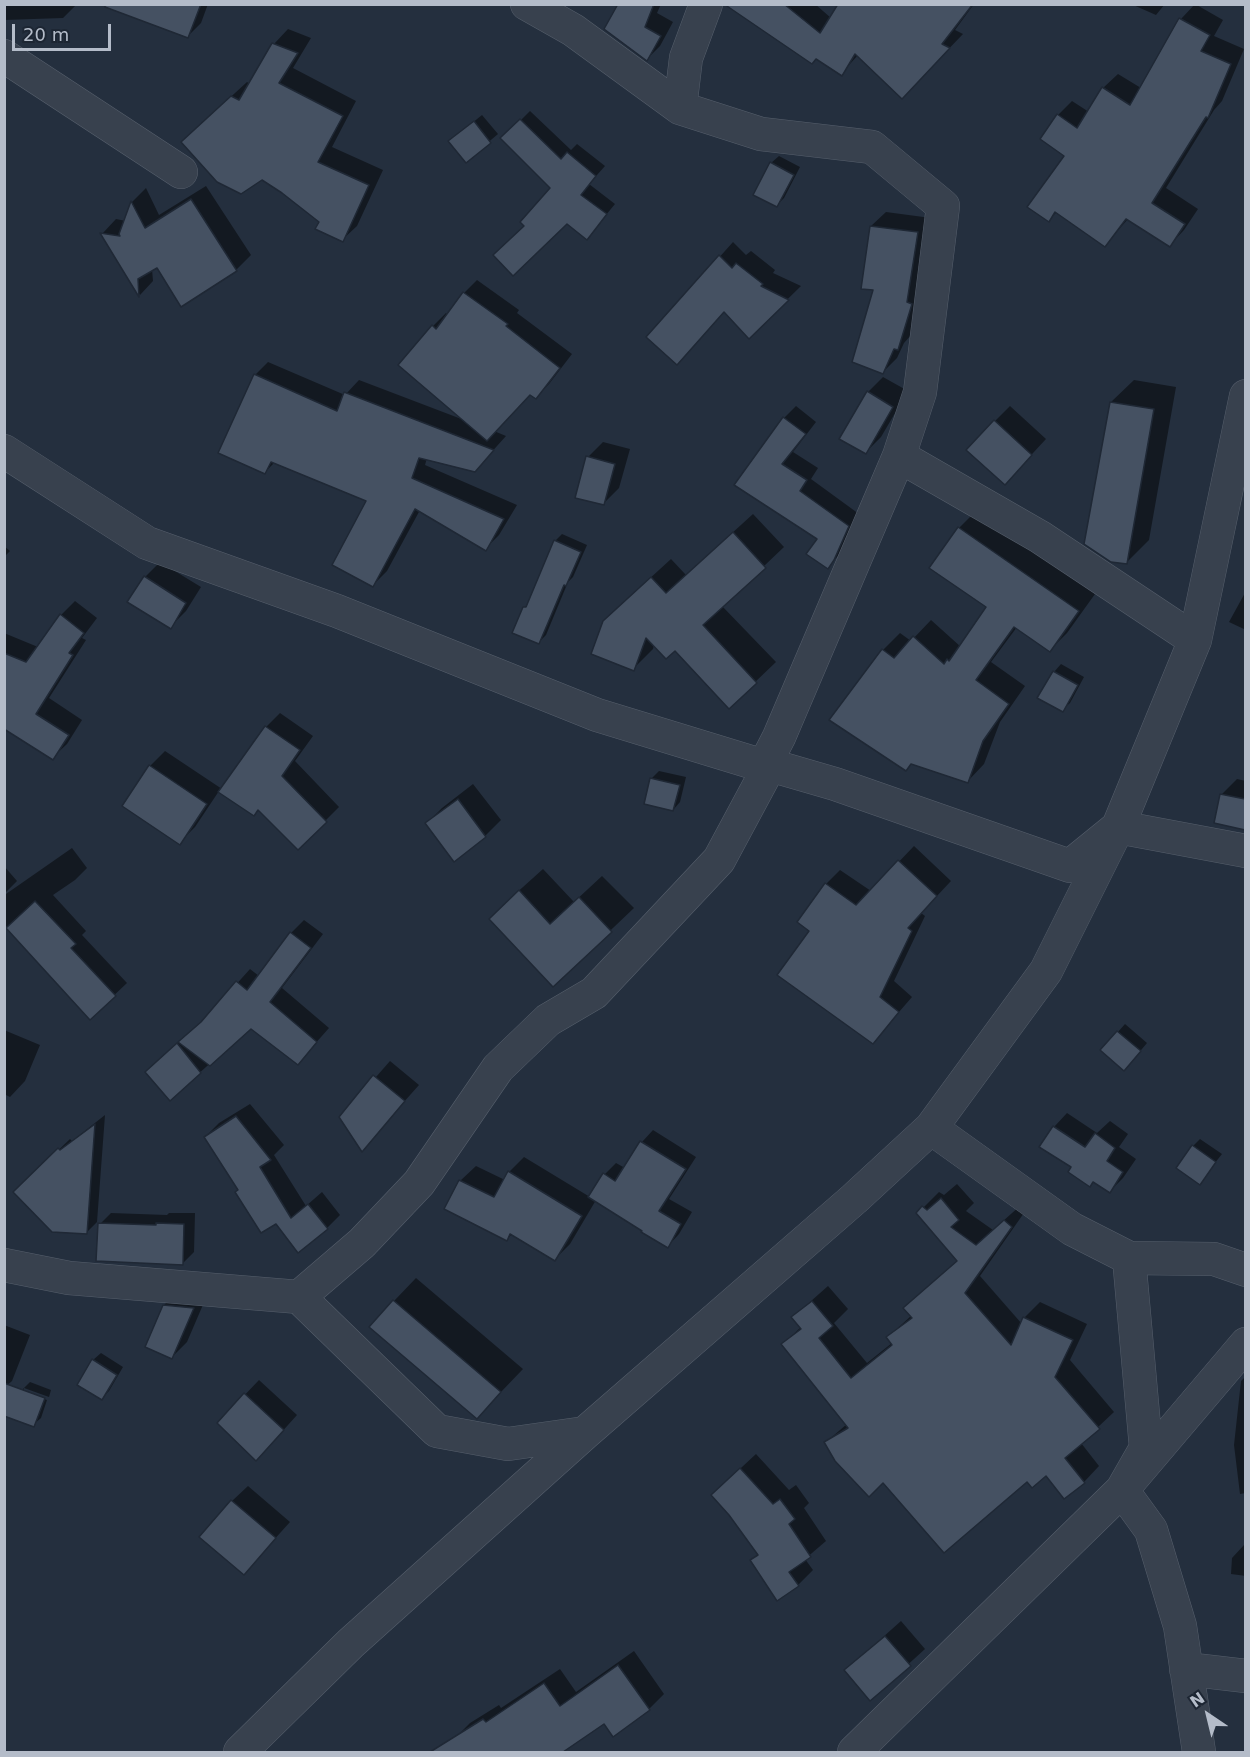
<!DOCTYPE html>
<style>
body{margin:0}
#map{position:relative;width:1250px;height:1757px;overflow:hidden;background:#242f3e;font-family:"DejaVu Sans",sans-serif}
canvas{display:block}
.frame{position:absolute;inset:0;border:6px solid #b4bcc9;pointer-events:none}
.north{position:absolute;left:1178px;top:1685px;width:60px;height:60px;-webkit-text-stroke:4px #1d2633;paint-order:stroke;rotate:325deg;font-size:16px;font-weight:700;line-height:24px;text-align:center;color:#b4bcc9}
.north::after{content:'';display:block;margin:auto;width:21px;height:27px;background:#b4bcc9;clip-path:polygon(50% 0,100% 100%,50% 72%,0 100%)}
.scale{position:absolute;left:12px;top:24px;width:99px;height:27px;box-sizing:border-box;border:3px solid #b4bcc9;border-top:0;padding-left:8px;font-size:18px;line-height:21px;white-space:nowrap;color:#b4bcc9;-webkit-text-stroke:4px #1d2633;paint-order:stroke}
</style>
<div id="map">
<canvas width="1250" height="1757"></canvas>
<div class="frame"></div>
<div class="north">N</div>
<div class="scale">20 m</div>
</div>
<script>
const ctx = document.querySelector('canvas').getContext('2d');
ctx.lineJoin = 'round';
function fill(path, color) { ctx.fillStyle = color; ctx.fill(path, 'evenodd'); }
const shape = rows => new Path2D(rows.map(r => 'M' + r).join(''));
function trace(path, color, width, dash) { ctx.strokeStyle = color; ctx.lineWidth = width; ctx.lineCap = dash ? 'butt' : 'round'; ctx.setLineDash(dash || []); ctx.stroke(path); }
fill(shape([
 [4,4,77,4,63,18,4,20],
 [116,4,208,4,201,23,187,37],
 [620,4,661,4,657,13,673,22,660,46,647,59],
 [727,4,815,4,831,18,839,4,974,4,955,30,963,34,916,83,858,55,841,74],
 [1131,4,1165,4,1156,15],
 [1195,4,1223,20,1214,36,1244,49,1222,101,1214,110,1166,188,1198,209,1184,230,1170,245,1128,219,1105,245,1057,212,1048,220,1067,156,1058,115,1072,101,1089,112,1103,88,1118,74,1141,88,1181,19],
 [288,29,311,38,293,68,356,101,332,147,383,170,357,226,342,240,320,221,198,127,247,82,250,84,274,44],
 [530,111,571,150,577,144,605,166,589,184,615,204,587,238,567,222,526,226,552,188,503,138],
 [482,115,498,134,466,161,450,141],
 [779,156,800,167,784,198,776,206,771,163],
 [206,186,251,255,236,270,182,305,157,266,152,269,153,281,140,295,102,234,116,219,126,221,132,202,146,188,159,215],
 [886,212,931,218,912,334,904,343,897,358,883,372,871,226],
 [733,242,746,255,751,251,775,270,773,273,801,286,749,337,724,311,648,337],
 [477,280,519,310,517,313,572,354,549,384,536,397,531,393,494,431,506,436,488,456,427,458,425,465,517,505,499,535,485,549,420,510,387,571,373,585,369,500,275,462,265,472,255,375,268,362,345,395,359,380,464,420,433,326,446,313,448,315,464,293],
 [883,377,908,391,881,437,866,452,868,392],
 [1134,380,1176,387,1149,540,1126,563,1111,402],
 [796,406,816,422,793,452,818,468,811,479,859,514,839,555,827,567,819,539,737,485,784,418],
 [1010,406,1046,439,1020,467,995,421],
 [603,442,630,449,619,488,604,503,588,457],
 [976,511,1095,594,1067,633,1050,650,1017,627,991,662,1025,686,1000,722,984,764,967,782,912,763,906,769,883,650,900,633,911,641,931,620,961,647,988,607,959,528],
 [753,514,784,547,722,606,776,662,729,707,675,649,654,645,653,649,633,669,624,602,671,559,686,575],
 [562,534,587,545,573,577,568,582,546,635,539,642,525,607,529,603,555,541],
 [4,546,10,551,4,557],
 [160,562,201,587,186,611,170,627,145,577],
 [1246,591,1246,630,1229,622],
 [75,601,97,618,82,638,86,640,49,698,82,720,67,744,52,758,4,697,4,633,38,647,61,615],
 [1061,664,1084,677,1070,703,1062,710,1054,672],
 [280,713,313,736,295,761,339,807,298,848,259,809,219,791,195,827,179,843,150,766,165,751,222,789,266,727],
 [659,771,686,777,680,802,673,810,651,779],
 [1237,779,1246,781,1246,829,1216,822,1222,794],
 [473,784,501,820,485,836,454,859,427,823,442,808],
 [914,846,951,881,921,913,925,916,894,981,912,997,873,1042,812,930,826,884,840,870,871,891],
 [72,848,87,868,75,880,53,895,86,931,82,935,127,983,90,1018,4,924,4,866,17,881,5,893,6,894],
 [543,869,574,902,602,876,634,908,553,985,513,896],
 [304,920,323,934,282,988,329,1028,298,1063,251,1027,170,1099,162,1057,207,1017,250,969,259,976,291,933],
 [1125,1024,1147,1043,1131,1062,1102,1050],
 [4,1030,40,1045,25,1081,10,1097,4,1094],
 [390,1061,419,1085,362,1149,341,1117],
 [250,1104,284,1145,274,1155,306,1206,322,1192,340,1215,327,1228,281,1228,239,1190,205,1137,219,1123],
 [1067,1113,1097,1133,1110,1121,1128,1134,1119,1147,1136,1159,1123,1178,1110,1191,1094,1181,1090,1185,1054,1127],
 [105,1115,97,1222,86,1233,15,1192,70,1139,72,1141],
 [653,1130,696,1157,669,1199,692,1212,679,1234,668,1246,596,1200,570,1244,555,1259,512,1234,507,1239,460,1181,476,1166,505,1180,509,1172,524,1157,590,1197,605,1174,616,1163,625,1168,642,1142],
 [1200,1139,1222,1154,1199,1183,1193,1146],
 [957,1184,974,1203,966,1211,993,1230,1021,1205,1026,1210,980,1276,1022,1324,1024,1318,1040,1302,1087,1324,1070,1360,1114,1412,1081,1443,1099,1466,1084,1482,1046,1474,1027,1480,883,1481,826,1442,847,1424,783,1344,801,1327,793,1317,828,1286,848,1309,834,1323,867,1363,892,1343,888,1337,912,1315,905,1308,958,1260,918,1213,939,1192,944,1195],
 [111,1213,167,1215,169,1213,195,1213,194,1252,183,1263,100,1224],
 [416,1278,523,1369,477,1417,394,1301],
 [179,1290,208,1293,187,1342,172,1357,164,1305],
 [4,1325,30,1335,12,1381,4,1388],
 [101,1353,123,1367,109,1391,102,1398,93,1360],
 [1246,1376,1246,1493,1240,1494,1234,1445,1241,1381],
 [259,1380,297,1415,270,1445,219,1422],
 [30,1382,51,1390,49,1397,24,1388,24,1392,47,1400,41,1418,33,1425,12,1417,22,1390],
 [756,1454,789,1490,796,1485,809,1503,804,1508,826,1541,805,1559,813,1570,798,1585,752,1561,759,1553,728,1480],
 [248,1486,290,1522,244,1573,232,1501],
 [1244,1545,1246,1576,1231,1574,1232,1558],
 [901,1621,925,1649,870,1699,846,1670],
 [634,1651,664,1694,649,1709,604,1722,556,1744,542,1752,464,1752,455,1738,470,1723,499,1705,501,1708,560,1669,576,1692]
]), '#0007');
const building = shape([
 [105,4,201,4,188,38,105,7,105,4],
 [618,4,654,4,645,27,661,36,647,61,604,29,618,4],
 [724,4,784,4,820,33,838,4,973,4,942,44,950,48,902,99,855,54,842,76,816,59,812,64,724,4],
 [1179,18,1210,35,1201,51,1231,64,1208,118,1206,117,1152,203,1185,224,1170,247,1126,219,1105,247,1055,212,1049,222,1027,207,1064,156,1040,139,1057,114,1077,128,1102,87,1130,105,1179,18],
 [272,43,298,53,279,83,343,116,318,162,369,185,343,242,315,229,319,222,282,193,262,180,241,194,217,182,181,142,231,96,239,100,272,43],
 [520,119,561,159,567,152,596,176,581,195,607,214,587,240,567,224,513,276,493,255,524,226,520,222,550,188,500,138,520,119],
 [474,121,491,143,466,163,448,141,474,121],
 [770,162,794,175,777,207,753,195,770,162],
 [191,199,237,271,181,307,157,268,138,279,139,297,100,233,120,236,119,234,131,201,145,228,191,199],
 [870,226,918,232,907,302,912,304,898,350,894,349,883,374,852,362,873,290,861,289,870,226],
 [719,255,732,268,736,263,763,284,761,286,789,300,749,339,724,312,677,365,646,337,719,255],
 [463,292,508,324,506,326,560,368,536,399,530,395,487,441,398,365,432,325,436,329,463,292],
 [254,374,337,411,344,392,494,450,475,472,419,458,412,478,504,519,486,551,415,509,373,587,332,565,366,501,271,462,265,474,218,453,254,374],
 [867,391,893,407,866,454,839,439,867,391],
 [1110,402,1154,409,1127,564,1111,562,1084,544,1110,402],
 [783,417,806,434,782,464,807,480,800,491,849,526,834,560,828,569,806,554,817,539,734,485,783,417],
 [994,420,1032,455,1005,485,966,450,994,420],
 [586,456,615,464,604,505,575,498,586,456],
 [958,527,1079,611,1050,652,1014,627,976,680,1009,704,983,741,968,783,911,764,906,771,829,720,882,649,894,658,913,636,944,664,947,659,949,661,986,607,929,568,958,527],
 [733,532,766,568,703,625,757,683,729,709,675,651,666,659,646,638,634,671,591,654,603,621,651,577,666,593,733,532],
 [554,540,581,552,566,586,564,585,539,644,512,633,523,607,526,607,554,540],
 [144,576,186,603,171,629,127,602,144,576],
 [60,614,84,633,69,653,73,655,36,714,69,735,53,760,4,729,4,653,26,662,60,614],
 [1053,671,1078,685,1063,712,1037,698,1053,671],
 [265,726,300,750,282,776,327,822,298,850,258,810,254,816,218,792,265,726],
 [149,765,207,804,180,845,122,806,149,765],
 [650,778,680,785,673,811,644,804,650,778],
 [1220,794,1245,799,1245,830,1214,823,1220,794],
 [458,799,486,837,454,862,425,823,458,799],
 [898,860,937,896,908,928,912,931,880,997,899,1012,873,1044,777,975,809,931,797,922,825,883,856,905,898,860],
 [519,890,550,924,579,897,612,932,553,987,489,919,519,890],
 [35,901,76,944,71,948,116,996,90,1020,6,928,35,901],
 [290,932,311,948,270,1002,317,1042,298,1065,251,1029,210,1066,178,1042,201,1022,236,981,247,990,290,932],
 [1117,1031,1141,1051,1124,1071,1100,1050,1117,1031],
 [177,1043,201,1073,170,1101,145,1072,177,1043],
 [373,1075,405,1101,362,1152,339,1117,373,1075],
 [236,1116,271,1160,260,1167,291,1218,308,1204,328,1229,298,1253,276,1224,261,1233,235,1192,238,1190,204,1137,236,1116],
 [95,1124,87,1234,52,1232,13,1192,58,1148,60,1150,95,1124],
 [1053,1126,1085,1147,1095,1133,1115,1148,1107,1161,1123,1172,1110,1193,1093,1182,1090,1187,1068,1172,1071,1167,1039,1147,1053,1126],
 [640,1141,686,1169,659,1211,681,1224,668,1248,641,1232,642,1231,588,1197,603,1173,615,1181,640,1141],
 [1192,1145,1216,1162,1200,1185,1176,1168,1192,1145],
 [508,1171,582,1216,555,1261,510,1234,507,1241,444,1209,459,1180,494,1197,508,1171],
 [941,1198,959,1220,951,1227,976,1245,1004,1220,1012,1227,965,1293,1011,1345,1023,1317,1073,1340,1055,1377,1100,1429,1065,1458,1085,1483,1064,1499,1046,1476,1032,1488,1027,1482,944,1553,883,1483,869,1497,835,1461,824,1442,848,1428,781,1344,801,1329,791,1317,812,1301,833,1326,819,1338,851,1378,892,1345,886,1337,912,1318,903,1308,957,1261,916,1213,922,1206,927,1210,941,1198],
 [98,1223,156,1225,156,1223,184,1224,183,1265,96,1261,98,1223],
 [393,1300,501,1392,477,1419,369,1327,393,1300],
 [163,1305,194,1308,172,1359,145,1347,163,1305],
 [92,1359,117,1375,102,1400,77,1385,92,1359],
 [4,1383,45,1398,34,1427,4,1416,4,1383],
 [244,1393,284,1430,256,1461,217,1423,244,1393],
 [740,1468,773,1504,780,1499,795,1519,789,1524,811,1557,789,1572,799,1586,777,1601,750,1560,758,1555,729,1515,711,1495,740,1468],
 [231,1500,276,1538,244,1575,199,1537,231,1500],
 [885,1636,911,1666,870,1701,844,1670,885,1636],
 [618,1665,650,1710,613,1737,604,1724,563,1752,430,1752,483,1719,486,1722,544,1683,560,1706,618,1665]
]);
fill(building, '#455162');
trace(building, '#1f2835', 1.5);
const minor = shape([
 [527,4,573,30,680,108,761,134,872,147,943,206,920,392,899,456,1040,537,1195,640],
 [4,56,181,172],
 [680,108,686,58,706,4],
 [4,451,147,543,337,611,597,715,764,766,773,766,835,784,1070,866,1118,827,1246,851],
 [931,1128,1072,1229,1129,1258,1214,1259,1246,1270],
 [1129,1258,1146,1448,1122,1490,1151,1530,1180,1626,1199,1752],
 [4,1265,69,1278,299,1297,437,1431,508,1444,585,1433],
 [299,1297,362,1243,419,1183,498,1068,548,1020,594,993,719,860,763,778,764,766,779,737,899,456],
 [1186,1669,1246,1676],
 [240,1752,351,1643,585,1433,854,1199,931,1128,1046,971,1118,827,1195,640,1246,396],
 [854,1752,1122,1490,1246,1344]
]);
trace(minor, '#565f6c', 34);
trace(minor, '#38414e', 33);
</script>
